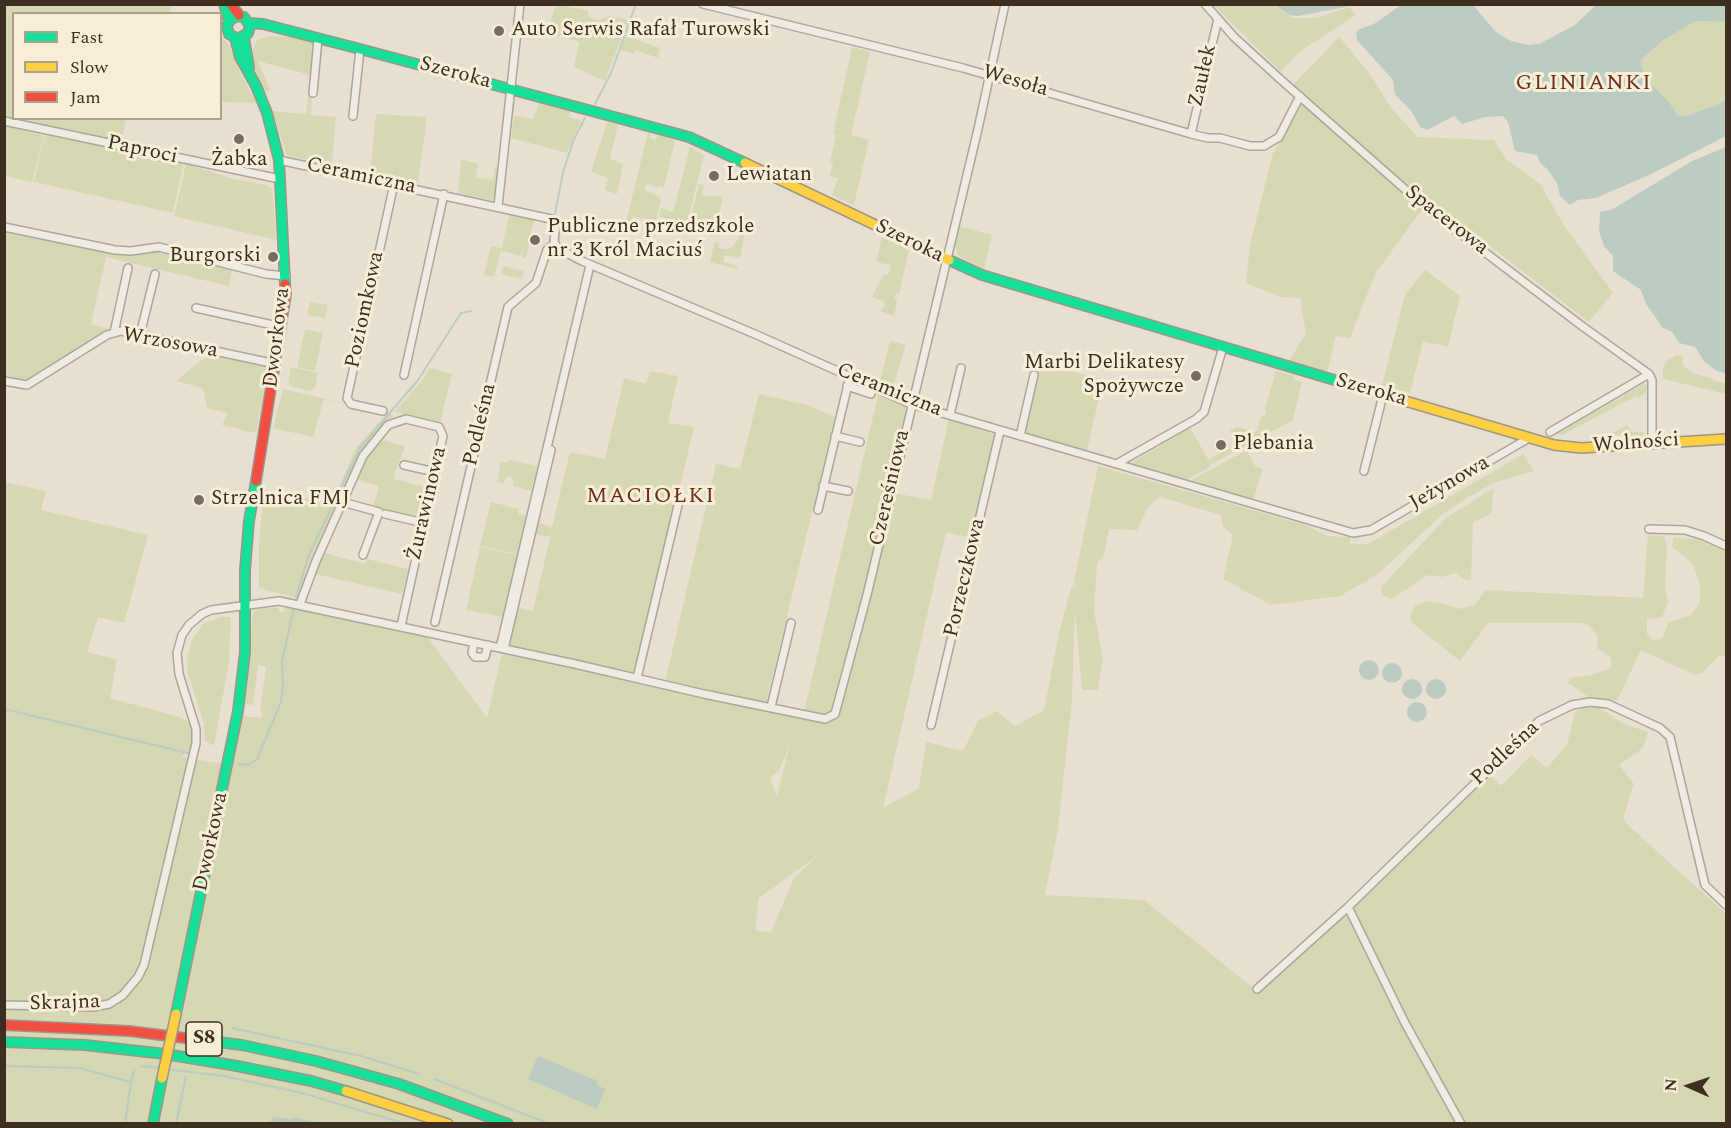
<!DOCTYPE html>
<meta charset="utf-8">
<style>
body{margin:0}
#map{position:relative;width:1731px;height:1128px;overflow:hidden;background:#e7e0d1;font-family:Spectral,serif}
canvas{display:block}
.frame{position:absolute;inset:0;border:6px solid #3d2e20;pointer-events:none}
.legend{position:absolute;left:12px;top:12px;width:210px;height:108px;box-sizing:border-box;background:#f7eed8;border:2px solid #ada18e;margin:0;padding:8px 10px;list-style:none;font-size:18px;color:#3d2e20}
.legend li{display:flex;align-items:center;gap:12px;height:30px}
.legend b{width:30px;border:2px solid #ada18e}
.north{position:absolute;left:1659px;top:1056px;width:60px;height:60px;-webkit-text-stroke:4px #f7eed8;paint-order:stroke;rotate:273deg;font-size:16px;font-weight:700;line-height:24px;text-align:center;color:#3d2e20}
.north::after{content:'';display:block;margin:auto;width:21px;height:27px;background:#3d2e20;clip-path:polygon(50% 0,100% 100%,50% 72%,0 100%)}
</style>
<div id="map">
<canvas width="1731" height="1128"></canvas>
<div class="frame"></div>
<ul class="legend">
<li><b style="height:8px;background:#16e098"></b>Fast</li>
<li><b style="height:8px;background:#ffcf43"></b>Slow</li>
<li><b style="height:8px;background:#f24e42"></b>Jam</li>
</ul>
<div class="north">N</div>
</div>
<script>
const ctx = document.querySelector('canvas').getContext('2d');
ctx.lineJoin = 'round';
function fill(path, color) { ctx.fillStyle = color; ctx.fill(path, 'evenodd'); }
const shape = rows => new Path2D(rows.map(r => 'M' + r).join(''));
function trace(path, color, width, dash) { ctx.strokeStyle = color; ctx.lineWidth = width; ctx.lineCap = dash ? 'butt' : 'round'; ctx.setLineDash(dash || []); ctx.stroke(path); }
function label(font, color, halo, rows, align = 'center') {
  ctx.font = font + ' Spectral,serif'; ctx.lineWidth = 6; ctx.setLineDash([]); ctx.textBaseline = 'middle'; ctx.strokeStyle = halo; ctx.fillStyle = color; for (const [text, x, y, turn = 0] of rows) {
    ctx.save(); ctx.translate(x, y); ctx.rotate((+turn || 0) * Math.PI / 180); ctx.textAlign = isNaN(turn) ? turn : align; if (halo) ctx.strokeText(text, 0, 0); ctx.fillText(text, 0, 0); ctx.restore();
  }
}
fill(shape([
 [4,5,171,5,170,13,14,14,14,118,126,119,121,141,5,118],
 [556,5,588,10,589,17,598,20,609,16,628,20,605,81,574,67,579,42,547,32],
 [1214,5,1273,5,1293,18,1316,18,1349,7,1356,15,1299,52,1281,72],
 [1696,21,1726,22,1726,100,1717,105,1686,116,1678,116,1669,102,1650,83,1641,68,1641,60,1663,40],
 [221,36,230,46,239,70,256,103,221,102],
 [270,36,288,37,315,43,311,115,336,117,332,166,287,155,272,111,306,114,310,75,258,61,270,90,264,94,248,53,252,52,257,40],
 [626,36,660,48,658,58,635,50,633,54,620,50],
 [1339,37,1370,74,1391,108,1418,137,1494,140,1507,160,1540,184,1565,227,1613,293,1589,322,1469,230,1407,187,1292,86],
 [852,47,870,52,851,135,869,140,854,205,832,195,838,178,830,176,833,163,830,161,836,135,833,134],
 [539,103,570,111,569,117,581,121,567,153,511,138,514,115,533,119],
 [1302,105,1313,112,1423,208,1375,274,1350,338,1336,336,1327,372,1289,361,1306,333,1300,298,1280,297,1246,283,1250,245,1273,153],
 [376,114,427,117,418,183,370,173],
 [607,122,618,125,610,159,623,164,617,194,605,190,608,178,591,172],
 [5,126,44,136,32,182,5,176],
 [648,132,650,133,650,138,656,140,658,135,675,140,664,188,659,186,658,188,647,184,644,190,661,198,656,222,633,216,628,233,624,231],
 [45,135,184,162,173,213,34,182],
 [690,147,704,155,686,227,659,216,661,208,673,212],
 [461,159,478,164,476,177,493,180,495,168,499,169,495,198,492,200,458,193],
 [186,164,234,179,267,185,272,189,276,240,174,216],
 [699,184,704,185,702,195,723,197,713,237,702,231,702,227,690,221],
 [509,215,534,219,526,258,522,257,524,245,521,256,501,251,494,277,484,275,491,246,502,248],
 [959,226,992,235,984,269,958,256,955,243],
 [745,232,740,258,725,255,723,262,738,266,737,269,710,262,715,241,719,242,719,248,725,250,733,246,741,234],
 [4,233,126,255,158,248,232,268,229,286,106,257,91,324,109,329,26,380,5,378],
 [882,237,909,250,899,294,896,293,894,298,897,300,894,316,880,311,885,305,883,301,872,297,883,275,888,275,891,265,876,262],
 [503,266,524,271,522,279,501,274],
 [1425,270,1460,296,1448,347,1423,341,1410,393,1382,385,1405,295],
 [310,302,328,305,325,318,307,315],
 [305,329,323,333,315,371,297,367],
 [890,341,906,345,893,387,880,382],
 [214,354,269,367,256,433,222,425,228,413,207,408,203,388,176,381,199,362],
 [1676,355,1683,356,1683,366,1694,373,1726,384,1726,394,1663,379,1663,369,1668,360],
 [1039,364,1103,379,1087,451,1023,432],
 [291,367,318,373,315,388,310,391,292,387,288,383],
 [430,368,452,374,440,423,394,412,420,383],
 [650,371,678,376,668,423,694,427,635,676,665,682,716,464,740,469,759,394,807,405,835,417,766,703,804,712,878,395,908,407,888,492,931,500,949,418,996,435,972,538,946,532,883,808,919,788,926,742,963,751,978,721,997,711,1015,726,1044,710,1059,633,1072,585,1075,590,1074,581,1098,466,1308,526,1327,536,1350,537,1350,544,1368,544,1523,454,1534,471,1493,483,1467,498,1443,514,1377,575,1340,596,1271,605,1223,579,1233,535,1223,527,1221,515,1160,497,1148,507,1137,530,1109,529,1104,556,1097,563,1094,612,1103,658,1098,690,1082,690,1075,609,1072,700,1058,830,1045,895,1144,900,1257,991,1489,774,1501,786,1531,755,1547,768,1567,745,1575,712,1586,707,1600,708,1622,723,1648,732,1643,748,1619,765,1634,784,1623,818,1628,825,1726,914,1726,1123,5,1124,5,482,46,491,41,510,148,535,124,623,98,617,87,652,117,660,110,698,179,717,192,724,191,749,181,757,231,765,243,716,261,718,263,714,260,709,266,667,258,665,253,705,245,704,249,664,252,616,254,611,264,608,279,608,279,612,284,612,285,607,292,607,295,597,259,588,259,542,264,490,332,503,356,448,386,414,324,399,313,437,273,428,283,389,394,415,367,445,344,490,307,574,300,596,304,606,427,636,487,718,502,653,508,647,517,608,533,611,552,529,549,537,535,534,538,523,552,527,570,452,605,459,624,378,646,384],
 [789,747,789,748,777,796,770,778,779,770],
 [821,853,794,878,771,932,755,931,759,898],
 [1276,371,1294,376,1294,380,1302,382,1293,420,1212,464,1209,459,1237,445,1230,431,1236,427,1256,432,1261,418,1266,413,1265,408],
 [1644,384,1647,387,1646,392,1638,398,1636,396,1562,435,1556,434],
 [1627,425,1631,431,1645,433,1642,436,1608,435],
 [1190,428,1212,466,1186,480,1134,466,1133,462],
 [381,440,405,446,393,479,426,487,420,517,373,507,379,486,356,480,372,449],
 [1247,450,1255,466,1263,469,1253,500,1189,481],
 [509,460,538,466,531,491,513,486,513,478,506,476,504,484,497,482,501,461,508,463],
 [1494,488,1491,514,1473,522,1471,580,1463,579,1456,573,1441,577,1428,575,1392,599,1382,595,1381,587,1447,517],
 [491,502,519,509,518,514,526,516,518,554,480,546],
 [1648,535,1664,536,1667,548,1665,587,1668,602,1662,617,1647,619,1647,634,1653,640,1662,639,1669,622,1691,615,1700,602,1700,585,1692,563,1672,547,1673,537,1699,540,1726,552,1726,657,1719,656,1702,673,1695,675,1641,650,1617,701,1589,697,1568,683,1570,678,1592,675,1611,668,1611,658,1597,648,1598,637,1589,625,1580,623,1488,623,1460,661,1411,622,1410,617,1415,606,1427,601,1440,603,1460,609,1475,605,1486,590,1643,598],
 [480,547,518,555,503,617,466,610],
 [325,553,364,564,367,559,408,569,402,594,315,574],
 [221,617,231,617,229,661,214,746,204,740,204,724,188,674,187,658,192,640,204,623]
]), '#d6d7b3');
fill(shape([
 [1275,5,1356,5,1298,16,1289,15],
 [1401,5,1473,5,1496,32,1511,41,1528,45,1539,44,1575,25,1596,5,1726,5,1726,22,1696,21,1663,40,1641,60,1641,67,1650,83,1669,102,1678,116,1686,116,1717,105,1726,100,1726,136,1649,175,1596,198,1578,200,1570,205,1560,196,1557,183,1548,170,1540,163,1537,155,1515,151,1508,122,1503,116,1485,117,1462,124,1454,116,1427,130,1420,127,1412,112,1395,94,1393,80,1357,40,1356,33,1360,29,1374,24],
 [1726,147,1726,374,1715,370,1704,361,1695,347,1679,343,1672,332,1663,328,1646,304,1641,290,1613,271,1613,256,1604,246,1599,231,1600,212,1611,210,1692,161],
 '1359 670a10 10 0 1 1 20 0a10 10 0 1 1-20 0Z',
 '1382 673a10 10 0 1 1 20 0a10 10 0 1 1-20 0Z',
 '1426 689a10 10 0 1 1 20 0a10 10 0 1 1-20 0Z',
 '1402 689a10 10 0 1 1 20 0a10 10 0 1 1-20 0Z',
 '1407 712a10 10 0 1 1 20 0a10 10 0 1 1-20 0Z',
 [538,1056,598,1081,597,1085,605,1089,597,1109,528,1079],
 [272,1117,293,1119,294,1117,319,1123,270,1123]
]), '#bcccc2');
trace(shape([
 [595,104,611,73,636,4],
 [555,214,563,172,574,139,585,118],
 [296,597,308,557,360,448,418,380,461,313,471,311],
 [4,709,188,753],
 [239,764,248,765,257,759,281,702,283,686,282,662,294,607],
 [232,1028,361,1056,419,1074],
 [4,1066,80,1068,131,1082,134,1070],
 [142,1066,160,1068],
 [165,1069,224,1076,302,1093,406,1124],
 [434,1079,550,1124],
 [125,1124,131,1082],
 [176,1124,186,1076]
]), '#bcccc2', 2);
const street = shape([
 [703,4,963,68,1191,134,1208,138,1220,138,1250,146,1264,146,1279,137,1300,96],
 [1205,4,1234,37,1280,79,1424,206,1582,326,1649,374,1652,380,1652,443],
 [313,93,318,39],
 [353,116,360,49],
 [4,121,280,179],
 [1191,134,1218,19],
 [279,160,551,219,556,224,554,241,557,248,582,261,757,335,911,404,1353,533,1371,530,1529,438],
 [498,206,520,4],
 [4,227,115,250,131,251,159,247,266,274,286,276],
 [196,308,282,327],
 [114,333,128,268],
 [140,335,155,274],
 [404,375,444,194],
 [4,381,27,385,107,335,121,331,276,364],
 [847,386,871,394],
 [383,411,351,404,347,398,394,184],
 [950,415,961,368],
 [1550,432,1649,374],
 [835,436,860,442],
 [1020,436,1034,375],
 [1118,463,1196,419,1204,412,1223,347],
 [404,465,435,472],
 [1364,471,1383,395],
 [823,486,848,491],
 [342,502,379,512,363,555],
 [818,510,850,376],
 [385,514,424,523],
 [1649,529,1685,530,1704,536,1726,546],
 [300,604,316,561,363,456,388,425,406,419,439,427,443,436,401,626],
 [435,622,508,307,536,283,547,250,554,244],
 [474,643,472,653,475,657,485,657,488,645],
 [500,648,590,265],
 [504,649,551,450],
 [637,678,680,497],
 [771,707,791,623],
 [931,725,1000,431],
 [1348,907,1405,1023,1461,1124],
 [1257,989,1348,907,1539,721,1572,705,1590,702,1608,704,1660,728,1670,737,1705,885,1726,905],
 [4,1005,93,1007,109,1004,123,995,138,977,144,965,196,743,196,729,179,674,177,653,182,635,189,625,202,614,211,610,279,601,575,664,704,694,825,719,835,714,867,595,978,129,1005,4]
]);
const fast = shape([
 [224,4,229,21,227,27,229,34,238,39,248,33,250,26,244,17,236,16,229,21],
 [249,23,263,24,360,49,689,137,745,163],
 [244,37,249,68],
 [235,38,240,57,256,86,267,113,279,160,285,284],
 [949,260,982,275,1368,390],
 [176,1014,238,711,245,652,245,570,249,521,256,481],
 [209,1041,242,1045,316,1061,399,1084,508,1124],
 [4,1042,85,1045,165,1054,237,1066,311,1081,346,1091],
 [153,1124,162,1078]
]);
const slow = shape([
 [745,163,949,260],
 [1368,390,1554,445,1581,448,1726,439],
 [346,1091,448,1124]
]);
const jam = shape([
 [231,4,239,15],
 [256,481,286,294,285,284],
 [4,1025,129,1031,209,1041]
]);
trace(street, '#ada599', 10);
trace(fast, '#9c958a', 12);
trace(slow, '#9c958a', 12);
trace(jam, '#9c958a', 12);
trace(street, '#efebe3', 7);
trace(fast, '#16e098', 9);
trace(slow, '#ffcf43', 9);
trace(jam, '#f24e42', 9);
const slowBridge = shape([
 [162,1078,176,1014]
]);
trace(slowBridge, '#9c958a', 12, []);
trace(slowBridge, '#ffcf43', 9);
for (const [x, y, r, color] of [
 [499,31,6,"#786c5e"],
 [239,139,6,"#786c5e"],
 [714,176,6,"#786c5e"],
 [535,240,6,"#786c5e"],
 [273,257,6,"#786c5e"],
 [1196,376,6,"#786c5e"],
 [1221,445,6,"#786c5e"],
 [199,500,6,"#786c5e"]
]) { const dot = new Path2D(); dot.arc(x, y, r, 0, 2 * Math.PI); ctx.fillStyle = color; ctx.fill(dot); trace(dot, '#f7eed8', 2); }
for (const [x, y, w] of [
 [204,1039,36]
]) { const box = new Path2D(); box.roundRect(x - w / 2, y - 17, w, 34, 4.5); ctx.fillStyle = '#f7eed8'; ctx.fill(box); trace(box, '#3d2e20', 1.5); }
label('bold 20px', '#3d2e20', null, [
 ["S8",204,1039]
]);
label('21px', '#3d2e20', '#f7eed8', [
 ["Auto Serwis Rafał Turowski",511,31],
 ["Żabka",239,161,"center"],
 ["Lewiatan",726,176],
 ["Publiczne przedszkole",547,228],
 ["nr 3 Król Maciuś",547,252],
 ["Burgorski",261,257,"right"],
 ["Marbi Delikatesy",1184,364,"right"],
 ["Spożywcze",1184,388,"right"],
 ["Plebania",1233,445],
 ["Strzelnica FMJ",211,500]
], 'left');
label('21px', '#3d2e20', '#f7eed8', [
 ["Szeroka",455,74,15],
 ["Zaułek",1204,76,-77],
 ["Wesoła",1015,82,16],
 ["Paproci",142,151,12],
 ["Ceramiczna",361,177,12],
 ["Spacerowa",1446,221,38],
 ["Szeroka",909,242,26],
 ["Poziomkowa",366,310,-78],
 ["Dworkowa",278,338,-83],
 ["Wrzosowa",170,344,10],
 ["Ceramiczna",889,391,22],
 ["Szeroka",1371,391,16],
 ["Podleśna",481,425,-77],
 ["Wolności",1636,444,-4],
 ["Jeżynowa",1450,484,-30],
 ["Czereśniowa",891,488,-77],
 ["Żurawinowa",428,504,-77],
 ["Porzeczkowa",966,578,-77],
 ["Podleśna",1506,754,-43],
 ["Dworkowa",212,842,-78],
 ["Skrajna",65,1004,-2]
]);
ctx.letterSpacing = '1.5px';
label('22px', '#6b2e1e', '#f7eed8', [
 ["GLINIANKI",1584,85],
 ["MACIOŁKI",651,498]
]);
ctx.letterSpacing = '0px';
</script>
